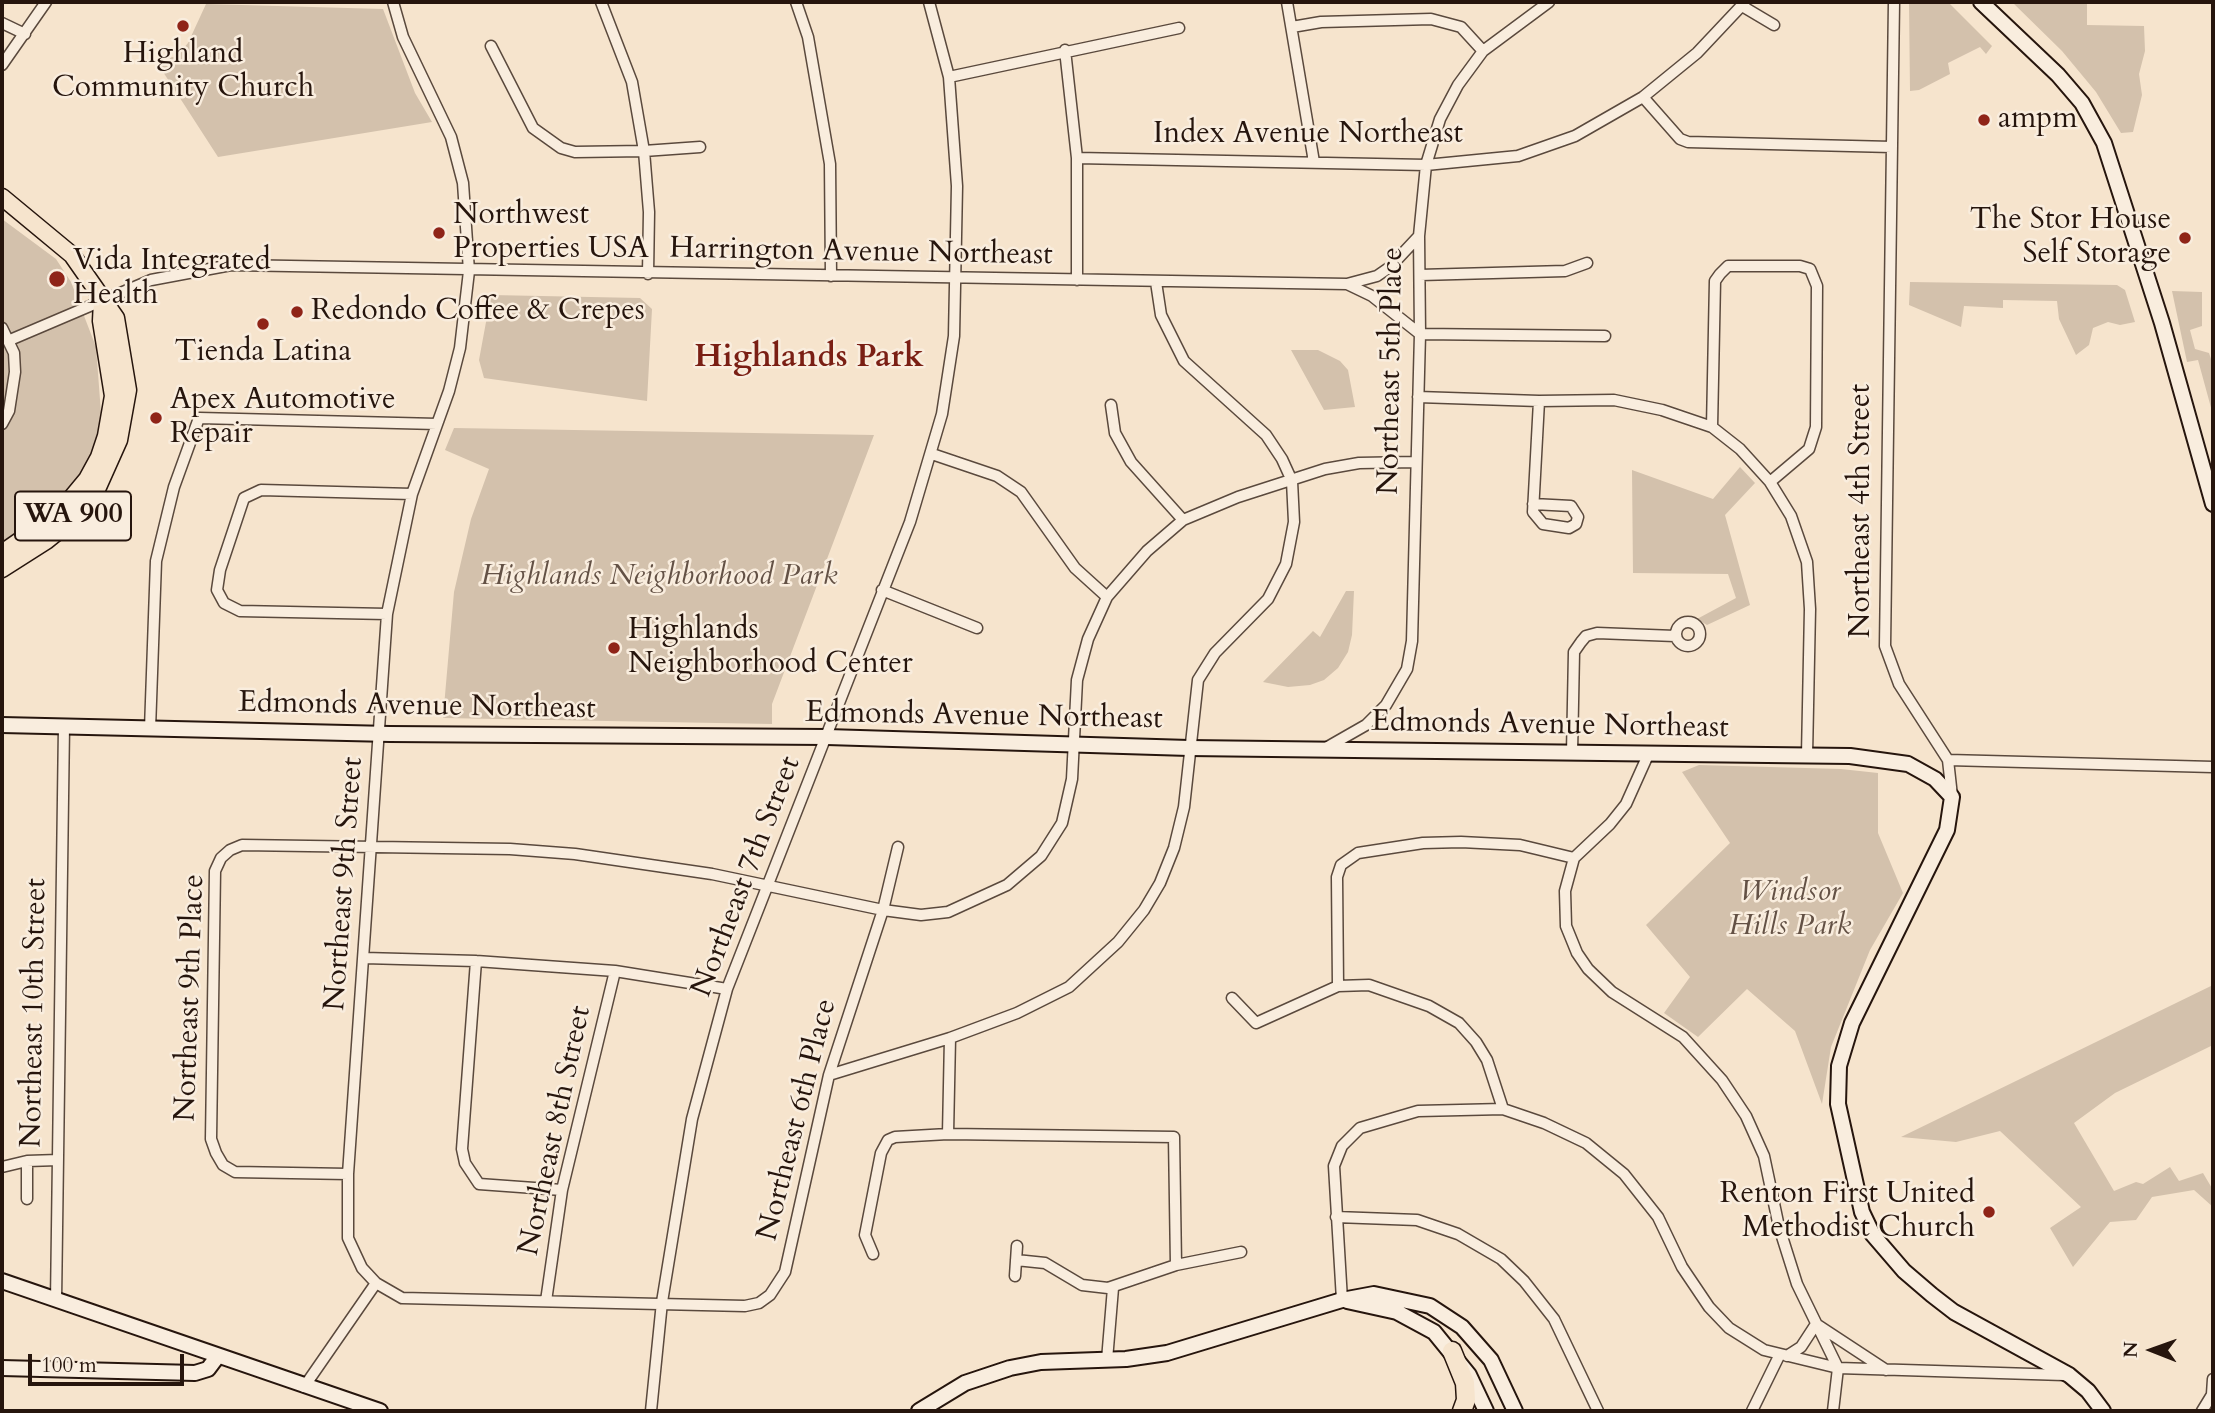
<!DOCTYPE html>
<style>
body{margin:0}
#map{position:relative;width:2215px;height:1413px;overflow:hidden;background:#f6e4cd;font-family:Cardo,serif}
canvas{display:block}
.frame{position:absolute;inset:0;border:4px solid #26150d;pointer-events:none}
.north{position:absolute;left:2117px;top:1315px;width:70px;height:70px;-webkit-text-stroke:5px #f9edde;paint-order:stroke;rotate:271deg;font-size:19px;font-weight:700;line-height:28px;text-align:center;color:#26150d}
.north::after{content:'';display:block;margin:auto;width:24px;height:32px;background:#26150d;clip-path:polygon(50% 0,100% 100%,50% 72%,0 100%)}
.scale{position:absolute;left:28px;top:1354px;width:156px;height:32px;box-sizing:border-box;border:4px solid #26150d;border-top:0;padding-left:9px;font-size:21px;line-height:24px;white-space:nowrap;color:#26150d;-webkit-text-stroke:5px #f9edde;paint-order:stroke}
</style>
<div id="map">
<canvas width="2215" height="1413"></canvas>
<div class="frame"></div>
<div class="north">N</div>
<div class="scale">100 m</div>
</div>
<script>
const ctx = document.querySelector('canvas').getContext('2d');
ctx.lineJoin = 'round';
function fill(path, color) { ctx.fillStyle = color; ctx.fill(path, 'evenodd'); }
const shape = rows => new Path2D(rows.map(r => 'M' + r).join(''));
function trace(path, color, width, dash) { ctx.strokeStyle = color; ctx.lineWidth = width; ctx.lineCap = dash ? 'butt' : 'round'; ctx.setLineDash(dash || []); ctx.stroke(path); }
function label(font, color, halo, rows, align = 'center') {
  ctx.font = font + ' Cardo,serif'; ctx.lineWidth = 5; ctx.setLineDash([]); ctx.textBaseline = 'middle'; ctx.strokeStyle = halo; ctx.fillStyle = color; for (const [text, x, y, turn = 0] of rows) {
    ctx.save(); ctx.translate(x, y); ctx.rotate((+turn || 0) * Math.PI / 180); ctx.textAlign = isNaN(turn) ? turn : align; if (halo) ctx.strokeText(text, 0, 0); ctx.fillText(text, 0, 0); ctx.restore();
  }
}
fill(shape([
 [1909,2,1948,2,1992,46,1986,54,1980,47,1948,63,1950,74,1919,90,1910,91],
 [2012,2,2087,2,2087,25,2144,26,2145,51,2139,74,2142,95,2133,132,2121,133,2096,92,2062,51],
 [206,4,383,9,415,93,432,122,218,157,156,61,177,56,188,43],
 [2,219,56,259,71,282,96,347,101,413,95,447,85,472,63,500,2,545],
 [1910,282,2117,285,2125,290,2135,322,2120,325,2108,322,2093,328,2089,345,2076,355,2059,319,2057,301,2003,300,2003,308,1964,306,1961,327,1909,305],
 [2172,291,2202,292,2202,326,2190,330,2195,349,2209,353,2213,365,2213,415,2198,360,2187,362],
 [491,295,640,298,652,309,647,401,484,378,479,360],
 [1291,350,1318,350,1340,361,1348,370,1355,407,1324,410],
 [454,428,874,435,772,704,772,724,443,718,454,592,471,519,489,469,445,450],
 [1740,467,1755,483,1725,515,1750,605,1707,625,1697,619,1736,598,1728,574,1633,573,1632,470,1713,499],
 [1346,591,1354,591,1352,635,1348,652,1338,668,1324,680,1310,685,1288,687,1263,682,1313,631,1320,637],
 [1699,765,1841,769,1878,773,1878,833,1903,893,1870,950,1831,1047,1822,1104,1795,1031,1747,989,1698,1037,1664,1013,1690,977,1646,925,1730,843,1682,772],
 [2213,985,2213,1045,2115,1093,2074,1123,2114,1191,2136,1182,2143,1184,2170,1167,2179,1181,2203,1173,2213,1190,2213,1207,2194,1190,2152,1197,2136,1220,2110,1222,2073,1267,2050,1228,2081,1207,2000,1131,1956,1142,1901,1137]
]), '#d3c1ac');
const street = shape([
 [393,2,403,37,451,137,463,183,469,271,460,348,449,391,412,494,387,614,348,1174,348,1238,362,1268,376,1283,402,1298,745,1306,759,1303,770,1295,785,1272,829,1075,883,910,898,847],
 [601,2,632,82,644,151,649,212,648,274],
 [796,2,808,37,830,164,831,276],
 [1287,2,1314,162],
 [1894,2,1885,646,1899,684,1948,760,1952,796],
 [1742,6,1774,25],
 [2,23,25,34],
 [1292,27,1321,22,1431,19,1461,27,1483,51],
 [491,46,533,128,561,148,575,152,644,151,700,147],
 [1065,50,1077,158,1077,280],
 [2,65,46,2],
 [949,77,1179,28],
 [1643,97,1680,139,1688,142,1892,147],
 [1077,158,1426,165,1518,156,1575,136,1643,97,1697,53,1745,2],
 [1420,275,1565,271,1587,263],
 [1347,284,1377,276,1390,267,1419,236],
 [2,328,14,353,15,372,9,411,2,424],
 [10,340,151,280,231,265,1347,284,1372,296,1420,334,1605,336],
 [1418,397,1539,401,1614,400,1662,410,1712,427,1740,449,1770,482,1791,516,1807,562,1810,609,1807,755],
 [1111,405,1115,433,1131,462,1183,520],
 [1712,427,1715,281,1720,274,1728,266,1800,266,1810,269,1817,286,1816,427,1809,449,1770,482],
 [932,454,997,476,1021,492,1075,568,1107,597],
 [1533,504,1571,506,1578,517,1576,524,1569,528,1543,524,1533,512,1539,401],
 [882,590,977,628],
 [387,614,240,611,224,603,217,590,220,570,244,498,261,490,412,494],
 '1676 634a12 12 0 1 1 24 0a12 12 0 1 1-24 0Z',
 [150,729,156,561,174,487,199,418,437,424],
 [1324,749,1366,725,1386,705,1407,669,1412,641,1420,334,1419,236,1426,165,1440,119,1458,85,1483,51,1549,2],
 [1572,753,1574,652,1581,642,1586,636,1597,633,1675,636],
 [1648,755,1626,804,1610,824,1574,858,1565,891,1566,926,1577,953,1588,969,1612,992,1683,1037,1722,1080,1746,1116,1764,1156,1779,1227,1797,1284,1838,1368],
 [1948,760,2213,767],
 [364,958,476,961,615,971,727,989],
 [476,961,462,1149,465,1163,479,1184,562,1190],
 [1338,986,1337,877,1341,865,1358,853,1423,843,1461,842,1520,845,1574,858],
 [1232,998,1256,1023,1338,986,1369,985,1429,1006,1459,1023,1476,1042,1487,1060,1503,1109],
 [829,1075,950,1038,1017,1013,1069,987,1118,942,1144,910,1160,883,1174,848,1184,807,1198,680,1215,653,1268,599,1286,564,1294,522,1292,481,1282,459,1266,435,1184,361,1161,315,1156,282],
 [948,1134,950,1038],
 [2,1167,27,1161],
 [348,1174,235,1172,223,1165,216,1153,211,1139,215,871,221,858,230,850,242,845,510,849,575,854,712,874,883,910,921,915,948,912,1007,885,1041,856,1062,823,1072,779,1077,680,1088,639,1107,597,1147,551,1183,520,1238,497,1325,469,1359,463,1416,462],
 [27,1199,27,1161,58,1160],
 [1336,1217,1417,1220,1458,1234,1501,1259,1524,1281,1554,1319,1598,1411],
 [873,1254,865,1235,881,1153,888,1140,895,1137,948,1134,1174,1137,1176,1265],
 [1016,1260,1045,1263,1082,1285,1108,1288,1176,1265,1241,1252],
 [1015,1276,1017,1246],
 [1342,1300,1334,1166,1342,1146,1360,1128,1418,1111,1503,1109,1544,1123,1586,1143,1624,1174,1658,1217,1682,1267,1709,1307,1729,1328,1764,1350,1838,1368,2064,1375],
 [56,1301,64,726],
 [546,1301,562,1190,615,971],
 [1787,1356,1801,1347,1816,1324,1886,1370],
 [1107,1360,1113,1288],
 [304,1387,376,1283],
 [2212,1394,2213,1379],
 [651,1411,662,1302,692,1119,727,989,910,522,942,414,954,336,957,186,949,77,929,2],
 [1752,1411,1780,1354],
 [1833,1411,1838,1368],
 [2202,1411,2213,1393]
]);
const secondary = shape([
 [1981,2,2058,75,2082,103,2104,143,2162,323,2213,504],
 [2,725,390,734,827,737,1189,748,1850,756,1908,764,1935,779,1952,797,1947,830,1852,1023,1839,1066,1838,1104,1862,1212,1873,1235,1904,1271,1932,1295,1954,1312,2069,1375,2088,1391,2103,1411],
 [2,1281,380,1411],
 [1347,1301,1397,1312,1434,1332,1469,1375,1486,1411],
 [2,1368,195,1373,208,1369,217,1357],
 [919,1411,965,1383,1010,1368,1041,1362,1126,1359,1167,1353,1342,1300,1374,1294,1430,1306,1462,1327,1491,1360,1515,1411]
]);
const primary = shape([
 [2,197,72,255,116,318,128,390,119,440,98,487,67,524,46,541,2,569],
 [2,553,58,514,87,479,99,457,106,436,113,396,101,321,102,301]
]);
const highway = shape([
 [1452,1351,1465,1383,1466,1400,1462,1411]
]);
trace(street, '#5a493d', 13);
trace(secondary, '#26150d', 18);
trace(primary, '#26150d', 19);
trace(highway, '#26150d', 21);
trace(street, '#f9edde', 10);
trace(secondary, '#f9edde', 14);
trace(primary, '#f6e4cd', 16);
trace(highway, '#f6e4cd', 18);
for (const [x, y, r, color] of [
 [183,26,7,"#8f2418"],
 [1984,120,7,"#8f2418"],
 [439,233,7,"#8f2418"],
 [2185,238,7,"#8f2418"],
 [57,279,9,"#8f2418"],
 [297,312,7,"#8f2418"],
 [263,324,7,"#8f2418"],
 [156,418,7,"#8f2418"],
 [614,648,7,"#8f2418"],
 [1989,1212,7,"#8f2418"]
]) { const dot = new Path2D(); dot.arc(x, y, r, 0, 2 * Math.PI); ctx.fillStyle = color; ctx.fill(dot); trace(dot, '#f9edde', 2.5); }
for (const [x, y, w] of [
 [73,516,116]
]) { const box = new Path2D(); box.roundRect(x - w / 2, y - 24.5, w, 49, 5); ctx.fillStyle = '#f9edde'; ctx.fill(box); trace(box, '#26150d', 2); }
label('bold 28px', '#26150d', null, [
 ["WA 900",73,516]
]);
label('30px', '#26150d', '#f9edde', [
 ["Highland",183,55,"center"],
 ["Community Church",183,89,"center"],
 ["ampm",1998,120],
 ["Northwest",453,216],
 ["Properties USA",453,250],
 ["The Stor House",2171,221,"right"],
 ["Self Storage",2171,255,"right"],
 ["Vida Integrated",73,262],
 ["Health",73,296],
 ["Redondo Coffee & Crepes",311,312],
 ["Tienda Latina",263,353,"center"],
 ["Apex Automotive",170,401],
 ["Repair",170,435],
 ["Highlands",628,631],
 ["Neighborhood Center",628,665],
 ["Renton First United",1975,1195,"right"],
 ["Methodist Church",1975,1229,"right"]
], 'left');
label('30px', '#26150d', '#f9edde', [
 ["Index Avenue Northeast",1308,135],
 ["Harrington Avenue Northeast",861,253,1],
 ["Northeast 5th Place",1392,371,-89],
 ["Northeast 4th Street",1862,511,-90],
 ["Edmonds Avenue Northeast",417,707,1],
 ["Edmonds Avenue Northeast",984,717,1],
 ["Edmonds Avenue Northeast",1550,726,1],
 ["Northeast 7th Street",747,877,-69],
 ["Northeast 9th Street",345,884,-86],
 ["Northeast 9th Place",191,998,-88],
 ["Northeast 10th Street",35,1013,-89],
 ["Northeast 6th Place",798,1120,-76],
 ["Northeast 8th Street",556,1131,-78]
]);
label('italic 30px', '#635145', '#f9edde', [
 ["Highlands Neighborhood Park",659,577],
 ["Windsor",1790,893],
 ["Hills Park",1790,927]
]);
label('bold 32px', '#7a1f14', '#f9edde', [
 ["Highlands Park",809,359]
]);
</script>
